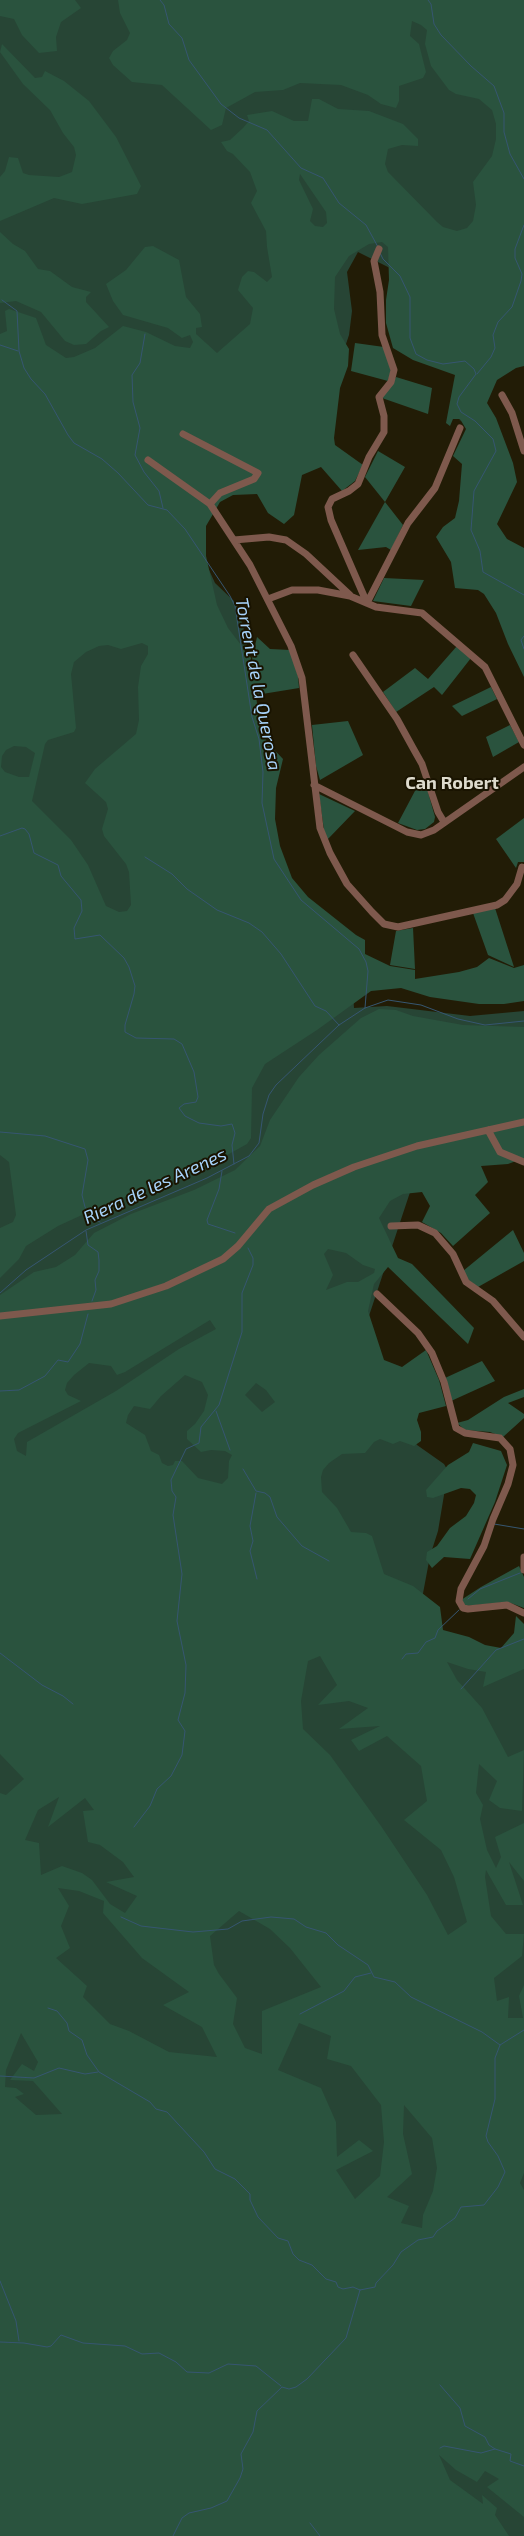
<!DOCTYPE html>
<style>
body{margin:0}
canvas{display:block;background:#221c06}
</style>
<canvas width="524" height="2536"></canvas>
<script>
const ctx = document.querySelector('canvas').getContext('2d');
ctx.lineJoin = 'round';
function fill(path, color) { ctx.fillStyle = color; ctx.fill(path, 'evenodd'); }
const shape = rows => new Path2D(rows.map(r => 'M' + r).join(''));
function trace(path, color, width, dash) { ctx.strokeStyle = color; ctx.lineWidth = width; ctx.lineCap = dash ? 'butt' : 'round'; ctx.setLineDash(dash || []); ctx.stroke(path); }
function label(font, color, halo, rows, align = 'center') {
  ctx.font = font + ' "Exo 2",sans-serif'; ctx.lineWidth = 4; ctx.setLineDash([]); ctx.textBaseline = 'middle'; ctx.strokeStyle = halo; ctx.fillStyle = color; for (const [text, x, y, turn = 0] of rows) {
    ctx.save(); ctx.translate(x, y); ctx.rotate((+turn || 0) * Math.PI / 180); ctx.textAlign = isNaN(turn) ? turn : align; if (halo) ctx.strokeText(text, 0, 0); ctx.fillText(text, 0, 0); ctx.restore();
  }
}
fill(shape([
 [0,0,524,0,501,93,490,385,460,421,456,406,455,374,398,272,358,252,347,272,352,311,349,335,339,365,218,452,199,548,215,583,236,603,245,633,247,644,243,656,273,850,353,994,354,1008,387,1006,470,1016,524,1011,524,1122,427,1141,359,1346,410,1436,417,1445,444,1464,448,1471,438,1531,430,1556,421,1604,434,1637,524,1661,524,2536,0,2536]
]), '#274535');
fill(shape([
 [0,0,75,0,81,8,61,22,56,37,57,51,39,53,22,35,14,19,0,16],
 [118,0,524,0,524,366,516,368,497,380,487,403,496,418,513,463,517,482,497,524,507,539,524,548,524,677,508,644,496,613,484,594,478,590,455,588,451,562,436,537,443,527,455,518,459,501,462,464,453,456,466,429,460,419,453,419,450,426,446,423,455,375,413,360,393,348,386,323,386,300,389,280,388,247,382,242,369,244,349,256,335,277,334,309,340,334,349,349,348,366,340,388,334,438,335,445,363,465,355,481,342,491,321,467,302,475,294,515,284,524,268,513,257,494,233,495,220,502,206,526,206,556,217,605,228,628,251,658,249,673,257,637,270,649,290,650,298,676,299,688,256,695,259,722,267,742,283,759,276,788,275,819,280,846,292,878,308,897,356,935,365,940,365,954,390,966,415,970,415,979,459,972,477,967,489,958,514,968,524,965,524,1001,504,1004,479,1004,430,997,401,988,371,991,317,1030,265,1064,252,1088,251,1138,247,1144,202,1169,106,1204,58,1226,26,1246,19,1259,0,1278,0,1228,13,1222,16,1215,9,1162,0,1155,0,334,7,331,5,311,9,309,36,318,46,345,66,358,74,357,95,348,123,326,146,332,175,346,190,348,193,342,190,335,182,338,168,328,123,315,113,301,106,284,126,270,145,247,153,246,179,260,186,297,200,314,202,327,196,328,196,334,217,353,250,324,253,308,238,290,242,277,248,271,254,272,267,282,272,277,267,247,266,231,251,203,257,191,250,172,233,154,227,151,221,142,230,140,243,128,249,121,247,115,272,111,294,121,308,121,312,99,319,99,338,109,369,111,403,124,418,139,418,146,402,145,388,149,385,164,388,172,437,222,443,227,457,231,467,228,473,221,476,205,473,182,492,156,496,139,496,124,492,110,479,99,456,94,449,90,431,66,425,44,427,30,421,25,412,21,410,36,419,44,426,72,423,78,399,86,399,101,396,108,381,104,368,95,341,85,300,83,283,90,255,92,226,108,222,125,211,130,162,85,132,82,113,65,109,58,113,51,127,40,130,33,120,13],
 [300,174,326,212,327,223,323,227,315,226,310,221,313,209,299,180],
 [142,643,148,646,148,654,141,666,138,687,139,720,136,734,95,769,85,783,106,802,108,809,102,829,104,836,126,864,129,872,131,905,127,911,119,912,106,906,88,865,71,840,32,801,45,744,48,740,74,732,76,728,71,674,74,662,86,652,99,646,108,645,121,649],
 [14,746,26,747,35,753,29,777,19,777,5,772,1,767,2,756,6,750],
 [2,44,35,78,42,77,45,71,64,81,89,101,116,137,141,186,137,194,82,204,54,198,0,221,0,177,5,171,9,157,18,158,23,173,29,175,59,177,72,172,76,155,74,147,63,133,50,110,23,84,0,52],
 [0,232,13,244,25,251,38,269,50,271,72,287,91,292,86,297,86,302,109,327,101,331,86,344,74,345,65,341,41,312,16,301,0,303],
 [355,343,384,347,391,371,388,381,351,371],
 [396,377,432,388,428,414,382,398],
 [378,451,405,467,385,502,403,525,391,550,386,547,358,550,385,502,365,477],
 [384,578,424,580,411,606,373,601],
 [457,646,471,658,442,695,434,687,396,712,383,692,415,668,428,679],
 [491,687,497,699,462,716,452,706],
 [348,721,363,755,320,780,316,766,312,725],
 [510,725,519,742,493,757,486,737],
 [426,785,435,817,434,822,425,829,417,830,398,823,416,789],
 [319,794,355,811,327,840,324,830],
 [524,818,524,862,518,862,516,868,496,839],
 [495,908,514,967,488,955,473,913],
 [413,928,415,969,390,965,396,931],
 [379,1009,396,1010,413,1016,463,1025,524,1027,524,1158,508,1164,481,1166,488,1182,475,1195,490,1213,453,1246,441,1233,422,1222,430,1206,422,1192,403,1194,390,1201,379,1218,398,1258,412,1264,474,1328,468,1344,388,1267,374,1284,368,1311,384,1360,402,1367,426,1350,439,1380,446,1406,419,1413,417,1420,421,1432,421,1441,414,1446,400,1441,393,1444,380,1439,374,1442,365,1453,342,1454,329,1463,323,1470,321,1477,322,1492,337,1508,351,1532,366,1533,372,1536,384,1574,413,1586,440,1607,443,1630,469,1637,485,1645,501,1648,514,1633,516,1616,524,1624,524,1669,483,1687,486,1672,468,1669,447,1662,457,1680,482,1708,508,1757,524,1750,522,1811,500,1808,489,1800,497,1781,479,1764,476,1793,483,1805,480,1819,487,1850,496,1868,501,1857,495,1837,524,1823,524,1881,509,1862,523,1905,506,1905,486,1870,485,1877,491,1916,506,1934,524,1934,522,1956,494,1978,497,2001,509,1997,508,2018,523,2018,519,1996,524,1985,524,2173,520,2183,524,2190,524,2517,487,2487,499,2479,485,2471,477,2482,456,2470,439,2455,450,2480,483,2504,482,2495,497,2508,495,2515,509,2536,0,2536,0,1793,6,1795,24,1779,0,1754,0,1295,34,1272,56,1267,75,1255,94,1233,131,1214,194,1190,235,1170,260,1146,270,1120,299,1077,319,1055,361,1018],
 [328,1249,346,1253,363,1265,375,1269,374,1273,358,1282,347,1282,326,1290,333,1275,324,1254],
 [210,1320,216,1329,179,1349,116,1391,27,1442,26,1456,17,1451,14,1439,18,1433,81,1401,68,1395,65,1390,67,1383,74,1375,89,1363,111,1366,117,1375,125,1372],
 [185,1375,202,1382,208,1395,204,1411,195,1424,187,1431,187,1439,201,1452,211,1450,225,1451,232,1455,229,1461,228,1478,222,1484,198,1478,182,1461,175,1461,173,1465,168,1466,162,1463,159,1455,151,1451,145,1435,126,1423,128,1415,134,1406,150,1409,161,1396],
 [256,1383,266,1390,275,1402,262,1412,245,1395],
 [320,1656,337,1685,318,1705,349,1701,368,1708,339,1729,380,1726,351,1740,359,1751,387,1736,421,1766,427,1801,404,1820,441,1850,454,1877,467,1922,448,1935,427,1895,381,1826,330,1755,303,1729,301,1701,308,1661],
 [59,1797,48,1827,85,1798,94,1810,83,1811,88,1842,100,1845,123,1862,134,1877,106,1882,137,1896,125,1913,110,1904,92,1880,82,1873,62,1866,41,1875,39,1843,25,1840,38,1810],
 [58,1888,79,1891,104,1901,103,1913,142,1958,189,1992,163,2005,202,2027,217,2057,169,2052,129,2031,110,2024,83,1997,87,1986,56,1958,70,1948,61,1926,69,1906],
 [239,1911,270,1929,290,1948,321,1987,262,2011,262,2054,245,2048,233,2024,237,1998,219,1974,214,1965,210,1936],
 [299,2023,331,2036,327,2059,351,2066,381,2105,384,2142,380,2176,355,2199,336,2170,373,2151,359,2140,337,2157,336,2122,321,2088,278,2070],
 [21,2033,38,2062,34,2071,22,2064,10,2080,33,2081,62,2114,36,2115,15,2097,24,2094,16,2088,5,2087,6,2070],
 [404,2105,432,2138,437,2168,433,2191,423,2215,422,2228,401,2223,409,2206,387,2197,412,2174,403,2134],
 [513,1230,524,1253,524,1261,478,1287,467,1279,463,1271],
 [482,1361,495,1381,451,1401,445,1378],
 [524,1389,524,1397,508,1403,524,1414,524,1418,503,1437,490,1432,465,1430,457,1423,468,1420,504,1397],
 [473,1443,501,1451,507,1465,495,1502,470,1559,444,1557,432,1568,426,1560,427,1552,437,1546,450,1528,466,1516,474,1503,476,1495,470,1489,461,1488,433,1498,427,1497,426,1490,448,1465,469,1452],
 [519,1566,524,1577,524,1608,508,1602,466,1606,461,1600,481,1587]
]), '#2a533e');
trace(shape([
 [160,0,164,5,169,24,182,38,189,60,221,104,239,118,267,130,301,168,323,178,339,203,366,225,378,247],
 [428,0,431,4,434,24,441,35,471,66,494,86,504,113,504,132,510,154,524,179],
 [380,253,383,259,400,276,410,297,410,338,416,354,427,360,443,364,465,361,474,369,476,374,459,397,457,404,461,412,475,421,493,439,496,451,474,491,471,530,480,551,483,572,524,595],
 [2,300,17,311,19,351,24,368,31,379,45,394,68,435,74,443,102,459,118,473,148,505,167,510,185,529,230,596,235,606,252,717,259,739,263,772,262,803,274,859,301,900,359,949,366,962,368,971,365,1008],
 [145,334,140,363,132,375,133,402,140,428,135,455,144,472,159,491,163,508],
 [0,345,18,351],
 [477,374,491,357,495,348,493,335,498,322,512,307,521,281,522,274,515,258,515,249,524,225],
 [524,636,521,640,524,649],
 [0,836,22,828,25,829,29,834,34,853,58,865,61,876,81,900,82,911,74,928,75,939,100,935,124,958,129,967,135,986,134,994,125,1025,125,1032,136,1038,174,1039,182,1044,194,1072,198,1097,196,1102,184,1104,179,1108,185,1116,199,1123,221,1126,232,1124,235,1133,232,1145,234,1164],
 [145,857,172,874,187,889,217,910,249,923,262,932,281,954,315,1006,326,1011,339,1025],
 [0,1132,45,1136,85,1149,88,1160,82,1195,85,1207,93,1219,100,1222],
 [222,1171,219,1189,207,1220,208,1224,235,1233],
 [86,1231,88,1245,98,1252,99,1260,99,1271,95,1280,96,1290,92,1301],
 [0,1293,26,1270,86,1230,207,1178,249,1156,259,1143,263,1114,269,1095,276,1085,339,1025,365,1008,388,1000,421,1005,458,1019,485,1025,524,1021],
 [0,1391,19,1390,45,1376,58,1360,68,1362,80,1344,88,1314],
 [216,1411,230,1450],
 [243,1469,256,1491,265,1493,270,1497,277,1517,302,1546,329,1561],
 [256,1493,250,1526,253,1541,250,1551,257,1579],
 [494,1524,524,1529],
 [468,1599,480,1589,520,1573],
 [0,1653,42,1685,63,1696,73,1704],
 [402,1659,406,1654,418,1653,426,1642,435,1638,438,1630,459,1610],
 [461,1689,496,1650,524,1639],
 [134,1827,150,1806,157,1789,171,1776,182,1755,185,1731,178,1720,185,1693,186,1665,177,1621,182,1574,173,1515,176,1497,172,1491,171,1480,186,1449,199,1443,201,1427,219,1405,242,1332,242,1293,253,1265,253,1258,248,1248],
 [121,1917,141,1926,193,1932,228,1929,242,1921,271,1917,294,1919,306,1927,326,1933,338,1945,368,1965,374,1977,395,1982,411,1997,482,2032,500,2045],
 [48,2008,57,2011,67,2023,69,2031,82,2040,87,2055,99,2072,150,2102,156,2109,167,2112,204,2152,215,2169,235,2179,250,2194,250,2200,258,2217,278,2238,288,2241,293,2254,299,2260,312,2265,326,2279,336,2282,338,2287,343,2289,353,2287,360,2290],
 [300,2014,344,1991,355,1977,371,1973],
 [0,2076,34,2078,59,2068,85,2074,98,2072],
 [0,2281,16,2321,19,2341],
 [360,2290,375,2287,376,2283,393,2265,401,2252,418,2240,433,2237,437,2231,455,2218,461,2207,484,2205,498,2187,505,2172,498,2156,488,2142,486,2136,495,2099,495,2058,500,2045,524,2030],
 [0,2342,24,2343,47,2347,51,2346,61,2335,83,2343,125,2346,142,2354,159,2353,176,2362,187,2372,209,2373,228,2364,256,2366,281,2386],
 [440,2385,460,2408,465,2426,485,2437,489,2445,495,2449,511,2454,510,2461,524,2466],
 [440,2448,444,2446,481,2453,495,2449],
 [310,2523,320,2536],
 [173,2536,182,2518,189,2513,211,2508,227,2501,240,2478,243,2469,241,2454,253,2432,257,2411,282,2387,289,2389,296,2387,307,2379,346,2338,360,2290]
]), '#365671', 1);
trace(shape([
 [502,395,512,413,524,451],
 [183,434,258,473,254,479,220,493,210,504],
 [148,460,210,504,250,565,291,646,302,678,320,828,330,853,347,884,372,912,384,924,398,927,497,905,505,900,517,884,522,867],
 [234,540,269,537,286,540,306,554,350,595],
 [268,599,292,590,318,590,350,596,376,607,422,613,485,667,524,745],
 [367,603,331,520,328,507,332,499,349,491,358,484,369,457,384,432,384,416,379,397,391,382,394,370,382,335,380,292,374,261,379,249],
 [367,603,408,523,435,488,460,428],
 [353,655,397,719,413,748,422,764,438,812,444,822],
 [314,785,407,832,421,835,434,830,524,767],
 [488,1130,500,1152,524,1162],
 [391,1226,418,1225,435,1233,453,1254,466,1282,493,1301,524,1337],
 [377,1294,418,1333,432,1353,444,1382,456,1428,465,1433,500,1438,510,1449,513,1465,508,1484,493,1519,484,1546,461,1589,459,1601,463,1608,468,1609,507,1605,524,1613],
 [0,1316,111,1304,166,1286,223,1259,238,1246,269,1209,313,1185,354,1167,417,1146,524,1122],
 [524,1557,524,1570]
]), '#7e594d', 7);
label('italic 18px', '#a7d3fa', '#191300', [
 ["Torrent de la Querosa",258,684,79],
 ["Riera de les Arenes",155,1186,-25]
]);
label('bold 18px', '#dedbcd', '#191300', [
 ["Can Robert",452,783]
]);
</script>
